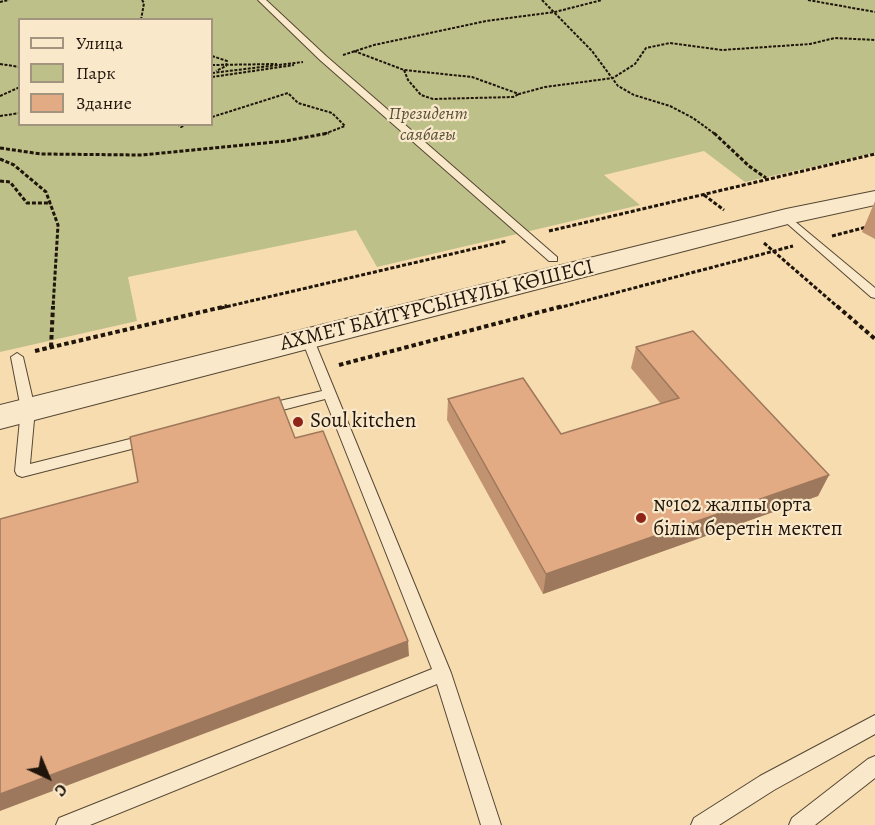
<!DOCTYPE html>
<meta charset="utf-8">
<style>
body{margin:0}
#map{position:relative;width:875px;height:825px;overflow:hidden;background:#f7dcaf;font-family:Alegreya,serif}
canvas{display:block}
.legend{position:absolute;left:18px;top:18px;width:195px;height:108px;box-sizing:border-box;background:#fae8cb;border:2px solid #a2947e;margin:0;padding:8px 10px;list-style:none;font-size:18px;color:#1f150a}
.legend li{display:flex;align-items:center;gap:12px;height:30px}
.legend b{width:30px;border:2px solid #a2947e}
.north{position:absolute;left:18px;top:747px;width:60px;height:60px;-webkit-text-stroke:4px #fae8cb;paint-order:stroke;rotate:136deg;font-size:16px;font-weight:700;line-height:24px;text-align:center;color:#1f150a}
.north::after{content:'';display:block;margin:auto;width:21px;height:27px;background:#1f150a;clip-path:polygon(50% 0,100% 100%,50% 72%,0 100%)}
</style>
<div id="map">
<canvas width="875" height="825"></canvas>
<ul class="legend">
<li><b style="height:8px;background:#fae8cb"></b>Улица</li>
<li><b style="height:16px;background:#bec08a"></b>Парк</li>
<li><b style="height:16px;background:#e2ab83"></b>Здание</li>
</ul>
<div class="north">С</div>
</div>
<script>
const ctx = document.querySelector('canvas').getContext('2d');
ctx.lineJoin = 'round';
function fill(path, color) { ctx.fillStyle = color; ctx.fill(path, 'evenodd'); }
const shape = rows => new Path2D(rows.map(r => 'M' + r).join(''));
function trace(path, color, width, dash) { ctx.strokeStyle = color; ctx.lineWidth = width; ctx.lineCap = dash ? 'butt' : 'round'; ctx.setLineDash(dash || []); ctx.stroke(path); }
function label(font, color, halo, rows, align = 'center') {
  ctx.font = font + ' Alegreya,serif'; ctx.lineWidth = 4.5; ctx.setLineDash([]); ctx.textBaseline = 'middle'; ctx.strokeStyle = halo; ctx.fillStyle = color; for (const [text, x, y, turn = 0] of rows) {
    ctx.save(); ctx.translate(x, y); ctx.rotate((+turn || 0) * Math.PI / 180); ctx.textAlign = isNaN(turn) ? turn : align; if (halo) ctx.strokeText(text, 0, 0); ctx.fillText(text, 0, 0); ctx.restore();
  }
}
fill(shape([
 [0,0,875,0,875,153,745,182,704,151,604,175,640,205,377,267,356,230,128,277,137,321,0,352],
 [20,20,212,20,212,124,20,124]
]), '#bec08a');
const service = shape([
 [258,0,266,0,326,56,557,257,557,261,549,261,320,60,258,0],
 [786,214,875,288,875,298,871,297,782,219,782,215,786,214],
 [308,336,314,340,451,673,501,825,481,825,437,684,90,825,56,825,59,818,432,669,325,399,267,414,260,409,267,404,322,391,302,340,308,336],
 [17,353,23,357,35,409,30,464,146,435,151,436,153,440,151,444,22,477,17,475,15,471,21,409,11,357,17,353],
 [875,715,875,734,774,790,719,825,691,825,694,818,760,776,875,715],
 [875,756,875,778,815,825,789,825,792,818,868,759,875,756]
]);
const tertiary = shape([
 [875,191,875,205,788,224,0,429,0,405,786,209,875,191]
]);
trace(service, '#554733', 2);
trace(tertiary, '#554733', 2);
trace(shape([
 [542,0,592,51,618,86,634,95,670,106,693,118,715,134],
 [808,0,875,12],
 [0,2,9,0],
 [141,20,144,3,142,0],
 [354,51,404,70,472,77,519,94,545,87,613,78,635,64,646,48,670,43,722,50,810,44,835,38,875,40],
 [343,55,374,45,486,21,555,12,602,0],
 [212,56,227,61,226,66,216,71],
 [0,64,20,67],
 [212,65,277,64],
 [404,70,408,80,421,95,433,99,513,97,519,94],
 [212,73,303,62],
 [212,77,294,65],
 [0,96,20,87],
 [0,116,20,113],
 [212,117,288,93,298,103,332,113,345,126,324,134],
 [177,124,181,127,187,124]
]), '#1f150a', 2, [3, 1.5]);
trace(shape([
 [714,133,749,166,766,178],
 [0,148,41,154,142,155,285,141,329,133],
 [0,159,14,165,46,192,58,225,53,308],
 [0,181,10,182,27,203,51,203],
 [704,195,724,210],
 [549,231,875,154],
 [832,236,875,225],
 [764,243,839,308],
 [221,308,507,241],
 [558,308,793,246]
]), '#1f150a', 3, [4, 2]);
trace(shape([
 [837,306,875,339],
 [51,347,53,306],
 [35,351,227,306],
 [339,365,563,306]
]), '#1f150a', 4, [4.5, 3]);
fill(service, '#fae8cb');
fill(tertiary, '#fae8cb');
fill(shape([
 [875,201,875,239,862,232],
 [636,347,829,475,818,496,543,594,447,420,448,399,561,434,661,404,631,368]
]), '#c29371');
fill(shape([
 [829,475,818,496,543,594,546,574],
 [408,641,409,656,0,811,0,794]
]), '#9e785c');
const building = shape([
 [693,331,829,475,546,574,448,399,523,378,561,434,679,398,636,347,693,331],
 [279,397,295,438,323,431,408,641,0,794,0,519,138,482,130,437,279,397]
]);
fill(building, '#e2ab83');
trace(building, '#9e785c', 1.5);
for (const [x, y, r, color] of [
 [298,422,6,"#8f2418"],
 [641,518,6,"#8f2418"]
]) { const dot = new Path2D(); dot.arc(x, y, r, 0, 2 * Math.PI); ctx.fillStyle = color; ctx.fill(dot); trace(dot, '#fae8cb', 2); }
label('italic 18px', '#575137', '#fae8cb', [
 ["Президент",428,115],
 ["саябағы",428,136]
]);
label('21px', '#1f150a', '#fae8cb', [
 ["АХМЕТ БАЙТҰРСЫНҰЛЫ КӨШЕСІ",437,306,-14]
]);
label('21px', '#1f150a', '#fae8cb', [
 ["Soul kitchen",310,422],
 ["№102 жалпы орта",653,506],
 ["білім беретін мектеп",653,530]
], 'left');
</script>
